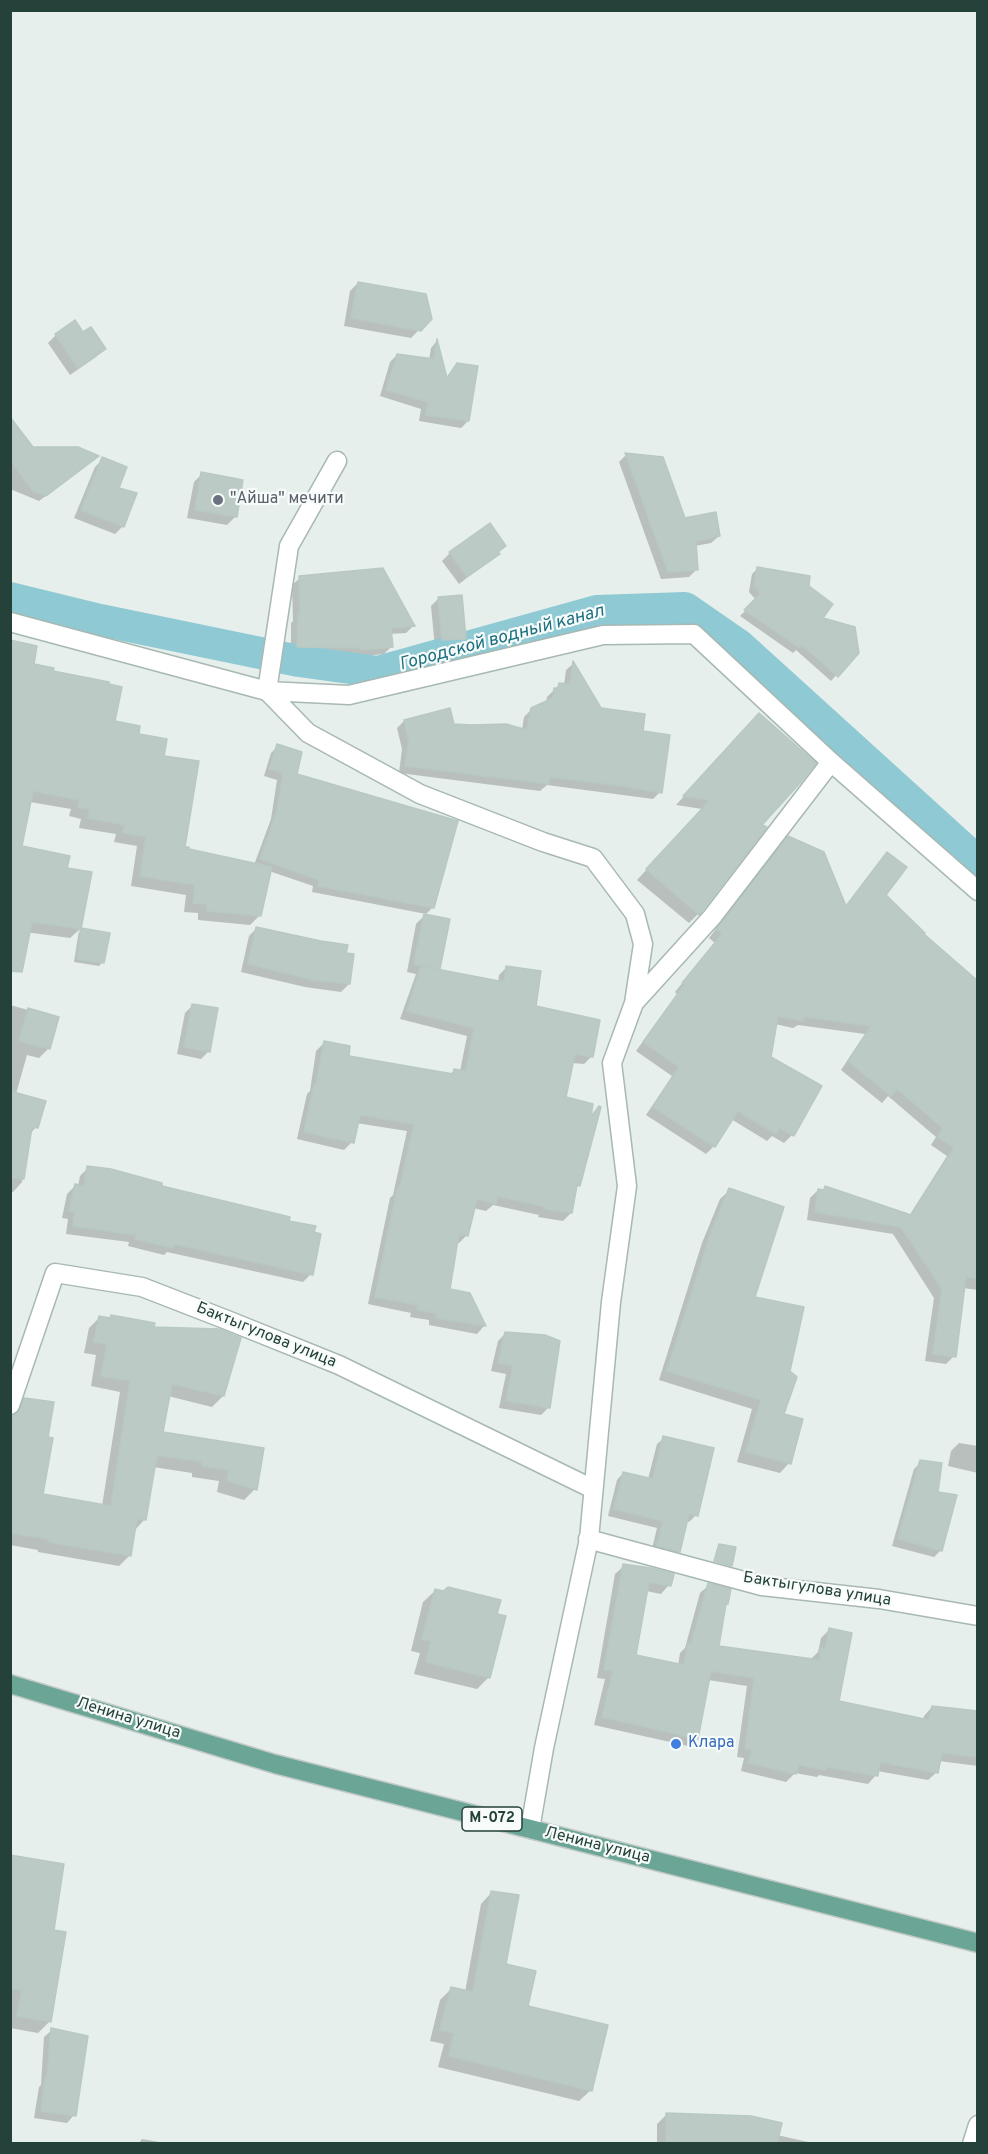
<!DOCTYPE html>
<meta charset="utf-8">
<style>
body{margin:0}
#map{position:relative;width:988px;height:2154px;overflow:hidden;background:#e6efeb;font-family:Overpass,sans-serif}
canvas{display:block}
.frame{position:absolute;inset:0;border:12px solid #24423a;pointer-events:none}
</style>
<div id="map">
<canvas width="988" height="2154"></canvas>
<div class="frame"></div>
</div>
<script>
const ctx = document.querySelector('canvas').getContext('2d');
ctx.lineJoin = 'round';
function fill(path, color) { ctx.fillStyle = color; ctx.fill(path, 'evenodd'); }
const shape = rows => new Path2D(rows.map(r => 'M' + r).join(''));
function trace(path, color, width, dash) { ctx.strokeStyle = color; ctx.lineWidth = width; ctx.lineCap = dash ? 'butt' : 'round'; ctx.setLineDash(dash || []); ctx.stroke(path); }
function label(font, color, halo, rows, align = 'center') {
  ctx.font = font + ' Overpass,sans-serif'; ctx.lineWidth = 4.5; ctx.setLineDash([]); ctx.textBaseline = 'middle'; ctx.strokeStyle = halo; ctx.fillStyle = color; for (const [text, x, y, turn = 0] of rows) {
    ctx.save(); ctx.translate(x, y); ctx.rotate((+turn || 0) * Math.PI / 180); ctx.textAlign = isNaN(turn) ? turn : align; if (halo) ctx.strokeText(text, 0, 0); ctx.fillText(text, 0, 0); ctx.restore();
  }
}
fill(shape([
 [358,283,430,319,411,338,344,326,350,291],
 [56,335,104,349,96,357,70,375,48,343],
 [436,342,446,379,458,364,468,421,461,428,419,421,421,409,380,396,390,362,397,355,429,360,431,348],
 [10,419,32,449,91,462,39,501,10,489],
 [626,455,684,520,719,536,711,543,695,546,697,569,689,577,661,579,619,462],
 [103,459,117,489,123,526,115,534,74,518,95,467],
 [202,474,235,517,227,525,187,518,194,482],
 [450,553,497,553,498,554,459,584,442,561],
 [758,568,807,587,821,619,857,652,831,681,796,650,793,653,740,616,756,600,749,592,752,574],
 [300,578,413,626,406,633,390,634,392,646,384,654,354,657,354,655,291,654,291,623,293,621,292,585],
 [439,598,464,638,456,646,435,648,431,606],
 [573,664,600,710,641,733,660,792,653,799,547,785,540,791,399,773,402,749,397,728,404,721,522,730,524,717,532,709,546,702,547,697,560,684,564,685,566,670],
 [32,665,52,673,113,723,137,735,162,757,183,848,187,851,254,865,271,819,277,780,264,776,271,753,278,746,295,775,433,907,426,914,312,892,313,886,269,871,259,916,250,925,198,920,198,913,184,912,186,895,131,886,137,846,114,842,116,834,79,828,81,819,69,816,71,809,30,802,20,847,66,869,90,873,79,933,82,930,103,962,99,966,74,962,79,930,70,938,25,932,10,952],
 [750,724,759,825,698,914,689,923,637,880,702,809,676,805],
 [780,846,845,908,887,854,884,895,978,1119,978,1290,963,1288,954,1356,946,1364,925,1361,934,1298,893,1234,807,1220,810,1198,818,1190,822,1191,825,1188,909,1216,947,1156,931,1145,936,1137,888,1096,882,1103,841,1070,865,1034,798,1025,793,1028,775,1024,770,1057,820,1087,792,1135,784,1143,772,1136,767,1141,731,1119,714,1146,706,1154,646,1115,672,1076,636,1051,677,994,675,992,715,943,709,938],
 [424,916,438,968,436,971,498,983,499,975,507,967,534,1007,592,1056,584,1064,572,1063,564,1098,589,1117,599,1107,579,1185,575,1189,571,1213,563,1221,538,1217,539,1215,493,1205,486,1211,473,1208,466,1236,459,1243,456,1243,448,1291,469,1294,484,1326,477,1334,429,1325,429,1320,410,1317,411,1313,368,1304,390,1198,393,1195,407,1131,356,1123,352,1142,344,1150,297,1139,307,1094,310,1091,316,1051,324,1043,347,1057,450,1075,454,1070,460,1071,467,1036,400,1019,416,974,407,972,416,924],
 [257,928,345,954,349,984,341,992,305,987,241,972,249,936],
 [10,1005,57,1018,49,1048,39,1058,27,1055,16,1094,36,1127,30,1134,22,1182,13,1192,10,1192],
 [193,1005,209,1051,201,1059,177,1054,185,1013],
 [88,1168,287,1222,311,1274,303,1282,167,1252,164,1255,128,1246,129,1242,66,1234,68,1219,62,1218,67,1194,75,1186,78,1186,80,1176],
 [730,1190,753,1298,788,1371,782,1415,789,1463,780,1473,737,1462,752,1409,659,1380,702,1243,720,1199],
 [100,1317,152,1329,223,1396,212,1407,168,1396,161,1433,263,1449,255,1489,244,1500,217,1492,219,1481,192,1477,192,1473,153,1467,145,1519,134,1531,130,1555,119,1566,38,1552,38,1550,10,1545,10,1420,14,1410,25,1399,41,1495,102,1506,120,1392,91,1386,96,1355,84,1353,89,1328],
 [506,1333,549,1407,541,1415,499,1408,506,1374,491,1371,498,1341],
 [664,1438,696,1515,689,1522,686,1521,678,1551,671,1558,651,1553,657,1528,608,1516,617,1480,623,1473,648,1479,657,1444],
 [959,1443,978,1446,978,1473,948,1466,951,1451],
 [921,1462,935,1504,952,1508,940,1551,934,1557,892,1546,914,1469],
 [624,1566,669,1585,661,1594,646,1591,635,1656,678,1666,680,1653,685,1648,700,1593,709,1585,727,1603,724,1606,717,1647,812,1661,812,1658,818,1652,821,1638,829,1630,838,1703,923,1721,924,1716,932,1707,978,1713,978,1766,939,1761,937,1772,928,1780,877,1771,876,1775,868,1784,819,1775,817,1777,795,1773,786,1782,741,1771,744,1758,737,1757,747,1686,708,1680,696,1738,688,1746,594,1725,605,1679,597,1678,615,1574],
 [436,1590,496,1615,489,1677,477,1689,414,1674,420,1653,411,1651,423,1602],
 [10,1857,52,1931,50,2021,38,2033,10,2028],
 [492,1892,505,1965,526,2007,591,2090,579,2101,438,2067,444,2044,430,2041,440,2000,451,1989,465,1992,481,1904],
 [52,2030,74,2115,67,2123,34,2118,39,2087,41,2085,44,2037],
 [667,2114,777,2135,817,2144,657,2144,657,2124],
 [142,2139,171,2144,138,2144]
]), '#0003');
trace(shape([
 [10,598,100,620,299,661,378,672,597,611,685,608,740,646,978,862]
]), '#8ec9d4', 32);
const building = shape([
 [358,282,426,294,432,319,421,331,351,318,358,282],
 [75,320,83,332,91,327,106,349,78,368,55,334,75,320],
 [437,339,447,378,457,363,478,366,469,421,426,415,428,402,386,390,397,354,434,359,437,339],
 [10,417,33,447,78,447,99,456,46,496,33,491,10,460,10,417],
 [625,453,663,457,685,518,716,512,720,536,696,541,698,570,668,572,625,453],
 [102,457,127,467,119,488,137,493,124,527,81,510,102,457],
 [201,472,243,480,237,517,195,510,201,472],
 [490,523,506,546,498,552,500,554,467,577,449,552,490,523],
 [757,567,810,576,809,586,833,604,823,618,855,627,859,653,838,677,802,645,800,648,744,610,761,593,754,586,757,567],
 [383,568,415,626,391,628,393,647,361,650,361,648,297,647,298,614,300,614,299,576,383,568],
 [462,595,466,639,442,640,438,597,462,595],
 [10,640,37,646,34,664,54,668,53,671,109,682,109,684,122,687,115,721,140,726,139,734,167,739,164,756,199,761,185,847,189,847,189,849,272,867,261,916,207,911,207,904,193,903,195,885,140,876,146,837,123,833,125,825,88,818,90,809,78,807,80,800,33,791,22,846,70,856,67,868,92,872,81,929,32,922,22,972,10,971,10,640],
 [573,661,601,708,645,714,643,731,670,735,662,793,622,786,550,777,549,784,405,766,409,741,404,720,450,708,454,724,471,725,506,724,527,730,531,708,553,698,554,688,558,688,559,683,570,684,573,661],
 [759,713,816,763,801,782,762,825,767,827,699,915,646,869,710,800,683,796,759,713],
 [277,744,302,752,297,774,458,821,434,908,318,886,319,880,260,859,277,811,283,773,269,769,277,744],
 [788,836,824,852,846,906,887,852,907,867,886,895,925,933,924,934,978,981,978,1279,966,1277,956,1357,933,1354,942,1289,901,1227,815,1212,818,1189,824,1190,825,1186,911,1215,954,1148,938,1137,943,1128,897,1089,891,1096,848,1061,871,1026,807,1017,803,1017,803,1021,778,1016,771,1057,822,1086,794,1136,779,1128,776,1134,738,1111,715,1147,653,1107,679,1067,643,1042,684,985,682,983,722,934,716,929,788,836],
 [424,914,450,919,440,969,414,964,424,914],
 [256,927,321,941,348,945,346,953,354,954,350,984,313,980,248,964,256,927],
 [81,928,110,933,104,963,77,959,81,928],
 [421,966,504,982,506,966,541,971,536,1006,600,1020,593,1057,575,1054,566,1097,593,1104,591,1117,599,1106,601,1107,580,1186,577,1185,572,1213,545,1209,546,1207,497,1196,496,1204,477,1199,468,1236,459,1234,450,1289,470,1293,486,1326,436,1318,436,1313,417,1310,418,1305,375,1297,397,1189,399,1189,401,1182,414,1124,360,1115,354,1143,304,1132,314,1085,316,1085,324,1041,350,1046,349,1056,453,1074,454,1069,466,1071,474,1028,407,1011,421,966],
 [192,1004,218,1008,210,1052,184,1047,192,1004],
 [28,1008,59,1017,50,1049,19,1041,28,1008],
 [10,1091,46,1101,38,1128,32,1127,24,1179,10,1178,10,1091],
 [87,1166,111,1169,162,1183,162,1186,290,1217,289,1221,316,1226,314,1232,321,1234,313,1275,174,1244,173,1248,135,1239,136,1235,73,1226,75,1212,69,1211,75,1184,84,1186,87,1166],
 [729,1188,784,1207,755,1297,804,1307,790,1371,797,1377,784,1414,803,1419,791,1464,746,1452,761,1400,667,1371,711,1232,729,1188],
 [111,1315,155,1323,154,1327,219,1329,241,1338,224,1396,172,1384,163,1432,264,1448,257,1490,227,1481,229,1470,202,1466,202,1462,157,1455,146,1520,137,1519,131,1556,48,1542,49,1539,10,1533,10,1433,13,1416,20,1409,24,1398,54,1402,48,1437,53,1438,43,1494,111,1506,130,1381,101,1376,107,1344,94,1342,99,1316,110,1318,111,1315],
 [505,1332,545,1335,560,1341,550,1408,506,1401,513,1366,498,1363,505,1332],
 [663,1436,714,1448,698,1516,689,1514,680,1552,657,1546,663,1521,614,1509,623,1472,653,1479,663,1436],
 [920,1460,942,1463,938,1492,957,1495,942,1551,898,1539,920,1460],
 [719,1544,736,1547,732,1566,714,1561,719,1544],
 [623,1564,651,1568,674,1574,671,1586,649,1582,636,1655,684,1665,688,1643,691,1644,708,1583,731,1589,728,1604,726,1604,719,1646,820,1660,820,1648,825,1649,829,1628,852,1633,839,1701,929,1720,932,1706,978,1711,978,1757,942,1753,938,1773,880,1762,878,1776,827,1767,826,1770,799,1765,796,1774,748,1763,752,1750,745,1749,754,1678,711,1671,698,1739,602,1717,613,1671,604,1670,623,1564],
 [448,1587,501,1600,497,1614,506,1616,490,1678,426,1662,431,1641,422,1639,435,1589,443,1591,448,1587],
 [10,1855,64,1864,54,1930,66,1932,51,2022,17,2016,22,1990,10,1988,10,1855],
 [491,1891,519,1895,506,1964,536,1971,528,2006,608,2025,592,2091,449,2056,454,2033,440,2030,451,1987,473,1992,491,1891],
 [51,2028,88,2036,76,2116,41,2111,45,2078,47,2078,51,2028],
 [666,2113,751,2116,782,2123,777,2144,666,2144,666,2113]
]);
fill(building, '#bbcac4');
trace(building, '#b8c9c2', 1.5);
const minor = shape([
 [337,461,289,546,267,691,308,733,420,794,543,842,593,858,635,914,643,944,634,1003],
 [10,622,267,691,349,695,603,635,694,634,831,762,978,891],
 [10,1405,55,1273,142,1287,227,1320,339,1365,593,1489],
 [588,1539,762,1586,879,1599,978,1616],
 [530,1829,544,1748,589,1539,611,1302,627,1186,612,1063,634,1003,712,917,831,762],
 [972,2144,978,2125]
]);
const primary = shape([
 [10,1684,275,1764,978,1943]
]);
trace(minor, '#a8b8b2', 21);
trace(primary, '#c2cac8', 21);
trace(minor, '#fff', 18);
trace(primary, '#6aa596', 18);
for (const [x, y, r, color] of [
 [218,500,6,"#6b7280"],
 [676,1744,6,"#3f7fe0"]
]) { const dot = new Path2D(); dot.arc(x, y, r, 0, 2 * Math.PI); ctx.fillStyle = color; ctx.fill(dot); trace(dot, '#f7fbf9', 2); }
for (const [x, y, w] of [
 [492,1819,60]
]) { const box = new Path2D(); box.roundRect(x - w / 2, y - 12, w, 24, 4.5); ctx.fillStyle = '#f7fbf9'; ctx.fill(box); trace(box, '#24423a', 1.5); }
label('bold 15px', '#24423a', null, [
 ["М-072",492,1819]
]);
label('16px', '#5b616d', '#f7fbf9', [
 ["\"Айша\" мечити",230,500]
], 'left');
label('16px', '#24423a', '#f7fbf9', [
 ["Бактыгулова улица",266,1336,22],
 ["Бактыгулова улица",817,1590,9],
 ["Ленина улица",128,1719,17],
 ["Ленина улица",597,1846,14]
]);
label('16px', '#366cbe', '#f7fbf9', [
 ["Клара",688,1744]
], 'left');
label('italic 18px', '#1c6f80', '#f7fbf9', [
 ["Городской водный канал",502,639,-15]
]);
</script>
